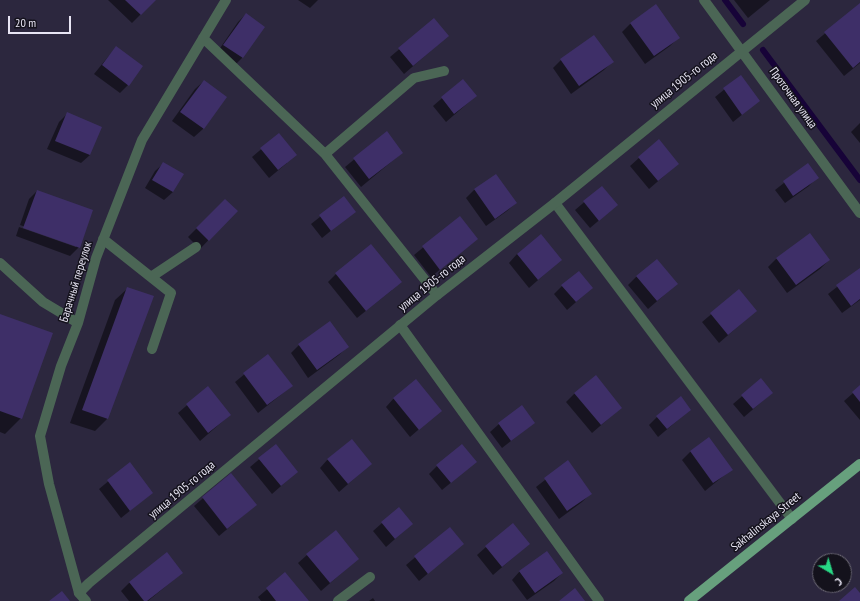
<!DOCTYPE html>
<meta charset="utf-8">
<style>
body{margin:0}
#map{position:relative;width:860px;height:601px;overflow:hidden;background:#2c273e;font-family:"PT Sans Narrow",sans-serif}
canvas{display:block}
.north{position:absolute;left:812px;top:553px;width:40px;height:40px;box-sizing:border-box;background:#14121c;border:1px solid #696672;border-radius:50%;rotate:142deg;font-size:11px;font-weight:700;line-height:16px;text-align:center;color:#e8e5f4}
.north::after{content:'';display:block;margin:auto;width:14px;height:18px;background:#28d885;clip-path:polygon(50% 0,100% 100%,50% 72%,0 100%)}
.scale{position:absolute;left:8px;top:16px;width:63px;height:18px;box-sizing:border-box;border:2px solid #e8e5f4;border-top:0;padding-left:5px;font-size:12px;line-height:14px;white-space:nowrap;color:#e8e5f4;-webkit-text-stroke:3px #14121c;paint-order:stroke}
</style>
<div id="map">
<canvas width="860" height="601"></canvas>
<div class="north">С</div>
<div class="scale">20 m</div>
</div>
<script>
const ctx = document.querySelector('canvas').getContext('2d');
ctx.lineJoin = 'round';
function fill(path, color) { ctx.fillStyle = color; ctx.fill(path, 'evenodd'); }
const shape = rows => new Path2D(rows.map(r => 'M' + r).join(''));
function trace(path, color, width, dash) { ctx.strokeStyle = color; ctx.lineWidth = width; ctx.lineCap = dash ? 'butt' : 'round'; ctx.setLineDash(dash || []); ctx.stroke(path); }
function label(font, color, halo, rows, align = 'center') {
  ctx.font = font + ' "PT Sans Narrow",sans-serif'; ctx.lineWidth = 3; ctx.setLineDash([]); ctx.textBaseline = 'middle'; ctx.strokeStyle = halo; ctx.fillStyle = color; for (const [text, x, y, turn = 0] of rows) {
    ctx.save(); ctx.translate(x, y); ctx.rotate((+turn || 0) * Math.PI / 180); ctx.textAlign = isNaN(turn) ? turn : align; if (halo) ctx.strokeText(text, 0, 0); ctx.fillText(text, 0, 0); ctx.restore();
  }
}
fill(shape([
 [108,0,155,0,132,23],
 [298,0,318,0,310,8],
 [734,0,770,0,748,18],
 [860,4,860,63,844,76,816,41],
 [246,14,264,27,242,58,234,66,216,54,238,22],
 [434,20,448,36,404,74,390,57],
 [631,23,678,38,670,46,645,64,622,32],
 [116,47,128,85,120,93,94,74],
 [561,60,612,62,604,70,571,94,553,68],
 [741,76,759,101,733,122,715,97],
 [463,80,476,96,446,122,433,106],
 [204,81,226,97,203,129,194,137,172,121,195,89],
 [67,114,90,155,81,163,47,149,59,122],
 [860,123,860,143,851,132],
 [386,133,402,153,361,187,345,167],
 [279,134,287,163,269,178,252,157],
 [659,140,678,164,649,189,630,166],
 [164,163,173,192,164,200,145,188,155,171],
 [808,164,817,177,809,186,785,203,775,190],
 [496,175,516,203,507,211,486,226,466,198,474,190],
 [602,187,617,205,590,228,575,210],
 [37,191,79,247,70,256,16,236,19,227,76,247,76,245,20,225,29,199],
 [344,198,354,212,322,238,311,224],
 [225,200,236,211,200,249,188,237],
 [460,217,477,239,431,277,414,255],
 [810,235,829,260,820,269,787,293,768,267,776,259],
 [517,254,561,260,529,288,509,263],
 [860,269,860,300,842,313,828,294],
 [336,274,392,290,357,318,328,282],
 [637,276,677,284,648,309,628,285],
 [562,286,592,288,567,310,554,294],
 [128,288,152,297,107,419,95,431,70,423,115,300],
 [739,291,756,311,719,343,702,322],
 [0,315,21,418,5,434,0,432],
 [299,345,347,347,339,355,308,378,291,353],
 [268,355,292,386,258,413,235,382],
 [761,380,772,393,744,417,733,404],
 [208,387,230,415,200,441,178,413],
 [860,387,860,420,844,401],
 [575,393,621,408,592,433,566,402],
 [394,398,440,411,410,437,386,407],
 [690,410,658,437,649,425,657,417],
 [534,423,502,448,490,432,499,424],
 [275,446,297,472,272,494,250,467],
 [691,451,732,469,705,491,682,460],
 [328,459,371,464,339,492,320,468],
 [476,462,442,490,429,474,437,466],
 [568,462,591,493,582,502,559,519,536,487],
 [129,464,152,493,121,518,99,489],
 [231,474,256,505,219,536,194,506],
 [399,508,412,524,386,547,373,531],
 [450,528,463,544,419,581,406,565],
 [529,544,493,575,477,555,486,547],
 [307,555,358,559,321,591,298,563],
 [520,571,562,573,554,581,527,600,512,580],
 [182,573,148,601,129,601,121,591,130,582],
 [285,574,307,601,261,601,258,597],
 [373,598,375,601,369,601]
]), '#0007');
trace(shape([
 [725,0,743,24],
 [763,50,860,180]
]), '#170338', 6);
fill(shape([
 [125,0,156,0,141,15],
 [860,3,860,62,853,68,824,32],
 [656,4,680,38,654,56,630,23],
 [246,13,265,27,243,58,223,45],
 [434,18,449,36,413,66,398,48],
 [594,35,614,62,579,86,560,59],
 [116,46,143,66,129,86,102,65],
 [741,75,760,101,742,115,723,88],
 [463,79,477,96,454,114,441,97],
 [204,80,227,97,204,129,180,112],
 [67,112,102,127,90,155,55,141],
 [387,131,403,153,369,179,353,158],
 [279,133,297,155,278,170,260,148],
 [659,139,679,164,658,181,638,157],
 [163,162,184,174,173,192,152,180],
 [808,163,819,178,793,196,783,181],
 [496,174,517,203,495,219,474,189],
 [602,186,618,205,599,221,583,201],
 [37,190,93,210,80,248,23,228],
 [344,196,356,212,331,231,319,215],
 [225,199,238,211,209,241,196,228],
 [460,216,478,239,440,270,422,246],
 [810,233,830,260,796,285,776,258],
 [541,234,562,260,538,280,517,254],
 [371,244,402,282,366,311,335,273],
 [657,259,678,284,657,301,636,276],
 [860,268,860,299,851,306,836,285],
 [579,271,593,288,576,302,561,285],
 [127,287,154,296,108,419,82,410],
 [739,289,757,311,728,335,710,313],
 [0,314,53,333,22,419,0,411],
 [330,321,349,347,317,370,298,344],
 [268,354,293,386,267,405,243,373],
 [596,375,622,408,601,425,574,393],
 [761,378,773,393,753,409,741,395],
 [416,379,442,411,419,430,393,398],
 [860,385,860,402,852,392],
 [208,386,231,415,208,433,186,404],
 [681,396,691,410,667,429,656,416],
 [522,405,535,423,511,441,498,423],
 [709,437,733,470,713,483,690,451],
 [352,439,372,464,348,484,327,459],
 [276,444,298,472,281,486,258,458],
 [462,444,477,462,451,483,436,465],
 [568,460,592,494,567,511,544,478],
 [130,462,153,493,130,511,107,480],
 [231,473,257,505,227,529,202,497],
 [399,507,413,524,395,539,381,522],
 [513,523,530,544,502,567,485,546],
 [450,527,464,544,428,574,414,556],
 [336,530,359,559,330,583,306,554],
 [547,551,563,573,535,593,519,571],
 [167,552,183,573,147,601,144,601,129,582],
 [285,572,309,601,276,601,266,588],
 [855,587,860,593,860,601,839,601],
 [575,588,585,601,559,601],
 [62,591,70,601,49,601]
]), '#3e2f68');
trace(shape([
 [203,38,325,154,437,295],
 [325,154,414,78,444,71],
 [555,203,792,519],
 [103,239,171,293,152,349],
 [0,263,43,302,78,323],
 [151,277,196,247],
 [400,325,599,601],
 [79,593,49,484,40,436,61,366,78,323,96,258,142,140,226,0],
 [338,601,370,577]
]), '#4b6655', 10);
trace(shape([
 [704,0,860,213],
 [86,601,79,593,89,583,437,295,555,203,805,0]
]), '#4b6655', 10);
trace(shape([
 [689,601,860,464]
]), '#67a07d', 10);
label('12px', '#e8e5f4', '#14121c', [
 ["улица 1905-го года",684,80,-39],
 ["Проточная улица",793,98,54],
 ["Барачный переулок",76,282,-73],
 ["улица 1905-го года",432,283,-39],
 ["улица 1905-го года",182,490,-40],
 ["Sakhalinskaya Street",766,522,-39]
]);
</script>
